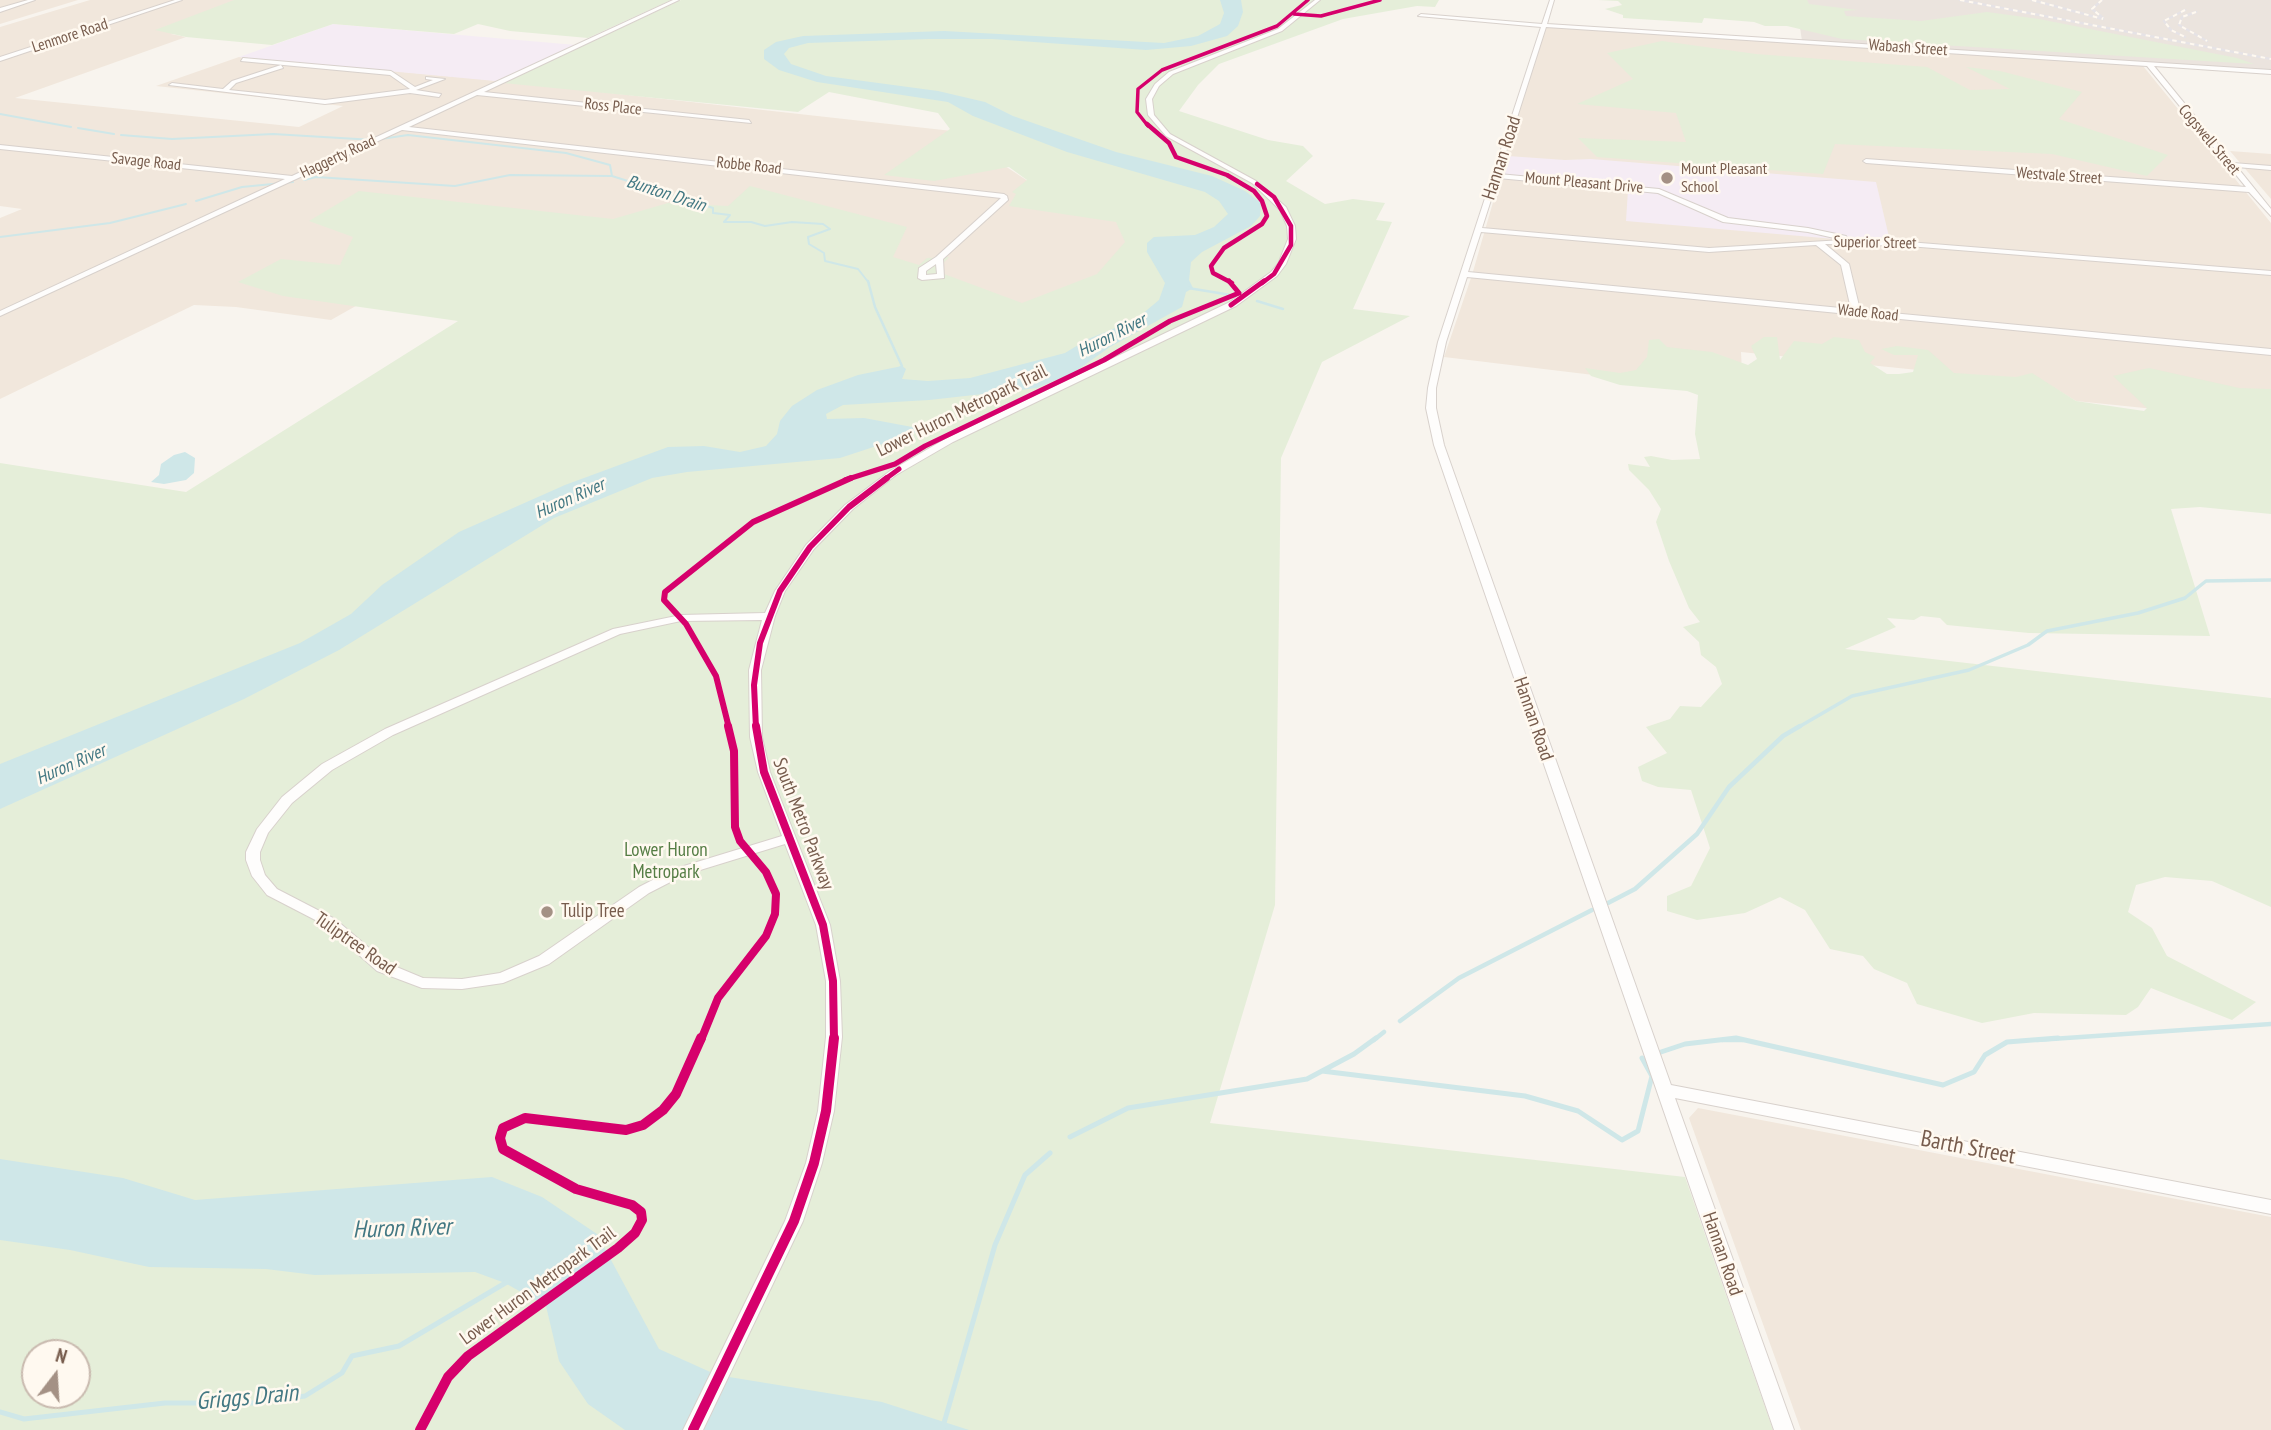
<!DOCTYPE html>
<style>
body{margin:0}
#map{position:relative;width:2271px;height:1430px;overflow:hidden;background:#f8f4ee;font-family:"PT Sans Narrow",sans-serif}
canvas{display:block}
.north{position:absolute;left:21px;top:1339px;width:70px;height:70px;box-sizing:border-box;background:#fff9f0;border:2px solid #c9baaf;border-radius:50%;rotate:17deg;font-size:19px;font-weight:700;line-height:28px;text-align:center;color:#775c4d}
.north::after{content:'';display:block;margin:auto;width:24px;height:32px;background:#a49185;clip-path:polygon(50% 0,100% 100%,50% 72%,0 100%)}
</style>
<div id="map">
<canvas width="2271" height="1430"></canvas>
<div class="north">N</div>
</div>
<script>
const ctx = document.querySelector('canvas').getContext('2d');
ctx.lineJoin = 'round';
function fill(path, color) { ctx.fillStyle = color; ctx.fill(path, 'evenodd'); }
const shape = rows => new Path2D(rows.map(r => 'M' + r).join(''));
function trace(path, color, width, dash) { ctx.strokeStyle = color; ctx.lineWidth = width; ctx.lineCap = dash ? 'butt' : 'round'; ctx.setLineDash(dash || []); ctx.stroke(path); }
function label(font, color, halo, rows, align = 'center') {
  ctx.font = font + ' "PT Sans Narrow",sans-serif'; ctx.lineWidth = 5; ctx.setLineDash([]); ctx.textBaseline = 'middle'; ctx.strokeStyle = halo; ctx.fillStyle = color; for (const [text, x, y, turn = 0] of rows) {
    ctx.save(); ctx.translate(x, y); ctx.rotate((+turn || 0) * Math.PI / 180); ctx.textAlign = isNaN(turn) ? turn : align; if (halo) ctx.strokeText(text, 0, 0); ctx.fillText(text, 0, 0); ctx.restore();
  }
}
fill(shape([
 [0,0,78,0,0,24],
 [90,0,272,0,171,34,186,37,15,98,299,127,343,106,156,86,239,57,502,81,952,131,1055,199,1174,217,1077,299,1009,316,855,250,377,294,331,320,236,307,194,305,0,399,0,218,22,209,0,206,0,27],
 [1544,26,2143,66,2271,223,2271,421,2076,401,2046,383,1741,352,1743,393,1444,357,1472,275],
 [2230,151,2271,154,2271,199],
 [1698,1108,2271,1217,2271,1430,1801,1430,1689,1118]
]), '#f1e7dc');
fill(shape([
 [1796,0,2271,0,2271,70,1802,41]
]), '#ebe4de');
fill(shape([
 [333,24,576,45,495,81,239,57],
 [1508,156,1565,160,1591,159,1876,182,1890,241,1835,239,1626,221,1628,190,1501,179]
]), '#f5ecf4');
fill(shape([
 [234,0,671,0,588,38,510,31,478,24,454,34,333,24,272,45,186,37,155,30],
 [681,0,1439,0,1435,7,1417,6,1343,19,1219,64,1198,85,1179,111,1268,140,1303,146,1313,156,1286,181,1325,204,1353,199,1385,203,1376,220,1392,222,1353,309,1410,316,1322,362,1281,458,1275,905,1210,1123,1685,1177,1773,1430,0,1430,0,463,186,492,458,321,283,296,238,282,281,259,340,265,353,237,309,221,359,191,613,219,668,203,728,206,750,186,907,227,893,257,919,265,927,258,949,257,936,271,1022,303,1097,274,1125,242,1116,222,1009,206,1016,194,1012,192,1027,180,1009,167,934,181,884,175,950,129,938,113,829,92,798,112,503,83],
 [35,1353,77,1353,77,1395,35,1395],
 [1598,0,1807,0,1809,4,1858,10,1844,11,1846,16,1921,21,1987,12,2039,19,2237,58,2254,64,1842,39,1787,26,1765,26,1754,22,1704,18,1702,23,1623,18,1623,15,1605,9,1622,5,1618,1],
 [1662,41,1756,54,1927,67,1970,90,2010,89,1966,67,2000,71,2082,92,2059,119,2168,155,2147,176,2052,154,1835,144,1823,174,1597,157,1578,138,1686,142,1676,113,1577,104,1633,79,1607,53],
 [1764,337,1777,337,1780,360,1794,341,1822,344,1834,337,1859,340,1865,352,1875,357,1870,363,1887,374,1899,374,1913,372,1918,355,1894,355,1881,349,1897,346,1928,350,1954,373,2016,377,2032,373,2076,401,2144,411,2147,408,2113,376,2149,368,2239,388,2271,389,2271,514,2200,507,2171,509,2210,636,2029,633,1947,625,1940,618,1921,616,1914,620,1887,618,1896,627,1845,649,2271,698,2271,907,2212,881,2165,877,2136,885,2128,912,2152,928,2167,956,2256,1002,2232,1020,2151,988,2138,1007,2126,1015,2034,1013,1982,1023,1917,1004,1907,983,1874,969,1863,956,1830,949,1805,910,1780,897,1745,913,1697,920,1667,911,1667,896,1691,886,1710,848,1691,790,1658,787,1642,781,1638,767,1667,753,1646,727,1670,719,1680,706,1701,707,1722,684,1716,667,1701,655,1699,642,1683,627,1700,622,1689,608,1669,561,1656,522,1661,509,1649,490,1629,470,1628,464,1650,467,1644,457,1651,456,1672,460,1700,459,1695,434,1698,395,1687,391,1620,385,1591,376,1585,368,1620,373,1636,370,1647,357,1649,340,1659,339,1667,347,1712,352,1748,365,1757,359,1751,346]
]), '#e5eed9');
fill(shape([
 [1220,0,1241,0,1243,12,1238,26,1227,36,1191,46,1146,50,992,39,929,39,808,43,789,48,784,54,791,64,826,76,938,91,985,102,1013,116,1116,152,1212,176,1245,191,1261,203,1260,216,1251,226,1202,252,1191,262,1189,280,1193,288,1186,292,1182,307,1110,347,1073,373,1037,388,929,400,843,405,826,414,827,419,864,418,923,429,910,435,840,458,687,472,652,478,554,518,339,650,244,699,0,809,0,764,300,643,351,614,382,585,459,532,565,485,668,447,704,446,740,452,766,446,777,434,780,421,792,406,817,390,858,375,902,366,906,369,902,379,928,381,970,378,1065,353,1088,339,1135,320,1159,300,1165,283,1147,252,1147,243,1154,237,1195,235,1214,227,1228,214,1219,201,1205,192,1067,152,973,116,948,102,817,82,779,70,764,59,764,50,776,42,803,36,944,31,1164,43,1198,36,1220,24,1224,13],
 [185,452,195,458,194,473,186,480,164,484,151,482,159,475,161,464,174,455],
 [0,1159,123,1178,195,1200,492,1177,542,1197,597,1234,659,1349,717,1375,882,1402,969,1430,625,1430,588,1404,559,1361,546,1306,505,1283,475,1272,315,1275,266,1269,149,1267,70,1250,0,1240]
]), '#cfe7e8');
trace(shape([
 [0,114,71,127],
 [78,128,114,134],
 [121,135,172,139,273,134,374,140],
 [381,139,408,135,566,153,610,165,612,176],
 [304,180,316,177,455,186,510,175,612,176,713,208,713,213,730,215,724,222,751,222,765,226,792,222,823,224,830,229,808,237,809,244,824,253,825,261,858,269,869,283],
 [196,201,242,187,293,182],
 [0,237,110,223,186,204]
]), '#cfe7e8', 2);
trace(shape([
 [868,281,875,307,902,366,899,369],
 [1188,288,1231,295],
 [1257,301,1283,309]
]), '#cfe7e8', 2.5);
trace(shape([
 [1797,728,1852,696,1969,670,2028,645,2047,631,2138,613,2185,598,2206,581,2271,580]
]), '#cfe7e8', 3.5);
trace(shape([
 [1608,903,1635,889,1697,834,1729,787,1783,736,1800,726],
 [1400,1021,1459,978,1592,910],
 [1374,1040,1384,1032],
 [1722,1040,1743,1040],
 [2037,1040,2271,1024]
]), '#cfe7e8', 4.5);
trace(shape([
 [1661,1052,1685,1044,1736,1038,1943,1085,1974,1072,1985,1055,2007,1042,2058,1038],
 [1322,1071,1525,1096,1578,1111,1622,1140,1638,1131,1652,1076,1642,1058],
 [1070,1137,1128,1108,1307,1079,1354,1054,1376,1038],
 [0,1412,24,1419,165,1403,252,1403,305,1396,342,1373,352,1356,399,1346,507,1282],
 [942,1430,995,1245,1025,1175,1050,1153]
]), '#cfe7e8', 5);
const minor = shape([
 [28,0,35,0,0,12,0,8,28,0],
 [175,0,182,0,0,61,0,57,175,0],
 [673,0,679,0,484,92,749,120,751,123,477,95,409,127,1004,194,1007,196,1008,200,943,259,944,278,922,280,918,278,919,268,936,257,1001,198,402,130,0,316,0,311,285,179,0,149,0,145,292,176,673,0],
 [936,264,937,274,926,275,926,271,936,264],
 [1315,0,1320,0,1282,31,1173,74,1159,86,1152,99,1154,115,1170,134,1256,181,1286,207,1295,226,1296,239,1286,264,1277,276,1236,306,953,442,896,475,853,509,814,549,785,591,775,616,761,670,762,737,770,772,830,925,840,981,842,1037,834,1111,822,1163,803,1221,703,1430,683,1430,785,1221,806,1163,818,1111,826,1037,826,981,816,925,785,844,684,875,649,893,549,964,503,983,462,989,422,988,377,971,325,925,267,895,252,876,246,860,246,852,257,829,282,797,322,764,385,729,613,629,681,615,765,613,775,591,806,545,845,505,890,471,947,438,1230,302,1271,272,1278,264,1288,239,1287,226,1280,210,1252,183,1166,136,1148,115,1146,99,1155,84,1169,72,1278,29,1315,0],
 [762,620,749,670,750,737,758,772,782,836,674,869,639,887,539,956,500,973,462,979,423,978,387,963,335,919,277,889,265,875,260,860,260,852,268,833,292,803,332,770,393,735,620,634,681,621,762,620],
 [1550,0,1554,0,1547,24,2271,70,2271,74,2154,66,2233,163,2271,166,2271,170,2237,167,2271,209,2271,216,2249,192,1866,163,1863,161,1866,159,2246,187,2147,66,1546,27,1499,174,1659,189,1728,218,1808,228,1846,236,1847,238,1843,240,1908,242,2271,271,2271,275,1908,246,1825,244,1849,264,1860,310,2271,349,2271,355,1467,277,1446,342,1436,388,1436,408,1444,445,1671,1085,2271,1200,2271,1214,1675,1098,1794,1430,1774,1430,1483,588,1434,445,1426,408,1428,388,1438,342,1541,27,1418,16,1421,14,1542,24,1550,0],
 [1498,178,1658,193,1723,222,1808,232,1843,240,1709,248,1482,228,1498,178],
 [1481,232,1709,252,1816,245,1841,265,1851,309,1468,272,1481,232],
 [243,58,391,71,415,87,433,80,426,79,426,77,445,79,416,90,441,94,439,97,410,93,325,104,169,85,172,83,223,89,232,81,281,65,283,68,236,83,229,90,325,100,410,89,390,75,241,61,243,58]
]);
trace(minor, '#d8d1cc', 2);
fill(minor, '#fefdfc');
const rail = shape([
 [1960,0,2271,59],
 [2032,0,2103,19],
 [2102,0,2092,9,2103,18],
 [2185,10,2164,21,2171,30,2185,37],
 [2196,12,2182,17,2179,25,2207,41]
]);
trace(rail, '#e6e3e6', 2.5);
trace(rail, '#fff9f0', 2, [4.5]);
trace(shape([
 [1294,14,1321,16,1380,0],
 [1148,126,1137,112,1138,89,1162,70,1277,26,1308,0]
]), '#d6006c', 3.5);
trace(shape([
 [1147,124,1169,143,1176,157,1227,175,1254,191,1262,201,1267,216,1262,224,1224,248,1211,266,1213,273,1232,283],
 [1257,184,1274,197,1291,226,1291,245,1274,274,1262,283]
]), '#d6006c', 4.5);
trace(shape([
 [1231,305,1264,281],
 [845,480,895,464,925,446,1104,360,1170,321,1239,293,1229,281],
 [884,480,899,469]
]), '#d6006c', 5);
trace(shape([
 [729,728,716,676,686,624,664,600,665,592,753,522,851,478],
 [756,728,754,685,760,643,780,591,810,547,849,507,887,478]
]), '#d6006c', 6);
trace(shape([
 [756,726,764,772,823,925,833,981,834,1040],
 [701,1040,718,998,766,936,775,914,776,894,766,872,740,841,735,827,734,751,728,726]
]), '#d6006c', 8);
trace(shape([
 [420,1430,448,1377,468,1356,618,1248,635,1233,642,1220,641,1212,632,1205,576,1189,503,1149,500,1138,503,1128,525,1118,626,1130,643,1125,663,1110,676,1094,701,1038],
 [693,1430,794,1221,814,1163,826,1111,834,1038]
]), '#d6006c', 10);
for (const [x, y, r, color] of [
 [1667,178,7,"#a49185"],
 [547,912,7,"#a49185"]
]) { const dot = new Path2D(); dot.arc(x, y, r, 0, 2 * Math.PI); ctx.fillStyle = color; ctx.fill(dot); trace(dot, '#fff9f0', 2.5); }
label('16px', '#775c4d', '#fff9f0', [
 ["Lenmore Road",70,36,-18],
 ["Wabash Street",1908,48,4],
 ["Ross Place",613,107,6],
 ["Cogswell Street",2209,140,50],
 ["Haggerty Road",338,157,-25],
 ["Savage Road",146,162,6],
 ["Robbe Road",749,166,6],
 ["Westvale Street",2059,176,4],
 ["Mount Pleasant Drive",1584,183,5],
 ["Superior Street",1875,243,1],
 ["Wade Road",1868,313,6]
]);
label('16px', '#775c4d', '#fff9f0', [
 ["Mount Pleasant",1681,169],
 ["School",1681,187]
], 'left');
label('italic 18px', '#437883', '#fff9f0', [
 ["Bunton Drain",666,194,18],
 ["Huron River",1112,336,-27],
 ["Huron River",570,499,-24],
 ["Huron River",71,765,-24]
]);
label('19px', '#775c4d', '#fff9f0', [
 ["Hannan Road",1502,158,-72],
 ["Lower Huron Metropark Trail",962,411,-26],
 ["Hannan Road",1533,719,71],
 ["South Metro Parkway",803,824,69],
 ["Tuliptree Road",355,944,35],
 ["Hannan Road",1722,1254,71],
 ["Lower Huron Metropark Trail",538,1286,-36]
]);
label('19px', '#557d44', '#fff9f0', [
 ["Lower Huron",666,851],
 ["Metropark",666,873]
]);
label('19px', '#775c4d', '#fff9f0', [
 ["Tulip Tree",561,912]
], 'left');
label('23px', '#775c4d', '#fff9f0', [
 ["Barth Street",1968,1148,11]
]);
label('italic 24px', '#437883', '#fff9f0', [
 ["Huron River",402,1229,-2],
 ["Griggs Drain",247,1398,-5]
]);
</script>
